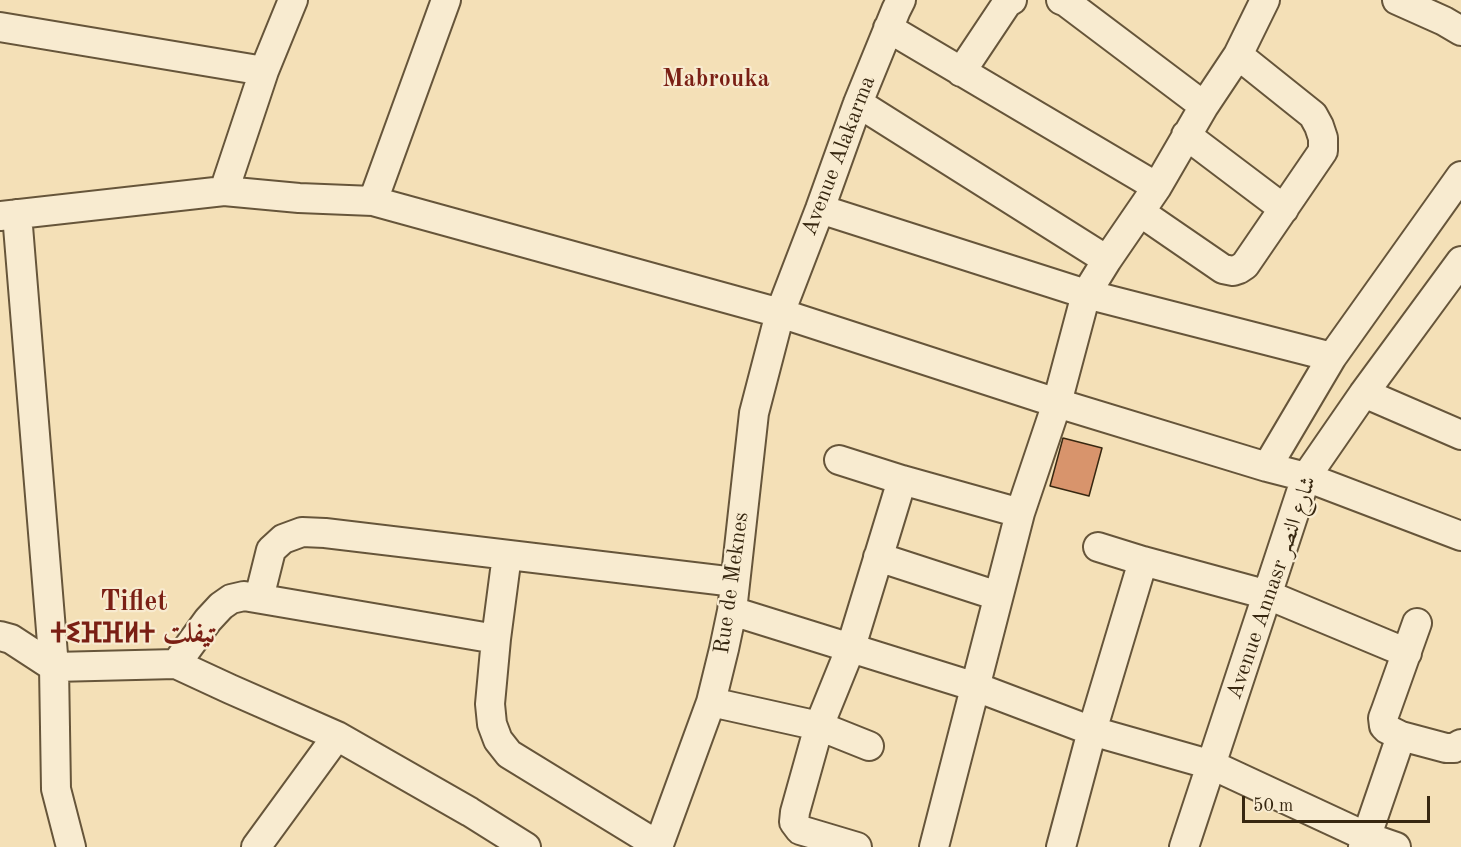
<!DOCTYPE html>
<meta charset="utf-8">
<style>
body{margin:0}
#map{position:relative;width:1461px;height:847px;overflow:hidden;background:#f4e0b7;font-family:"Old Standard TT",serif}
canvas{display:block}
.scale{position:absolute;left:1242px;top:796px;width:188px;height:27px;box-sizing:border-box;border:3px solid #372710;border-top:0;padding-left:8px;font-size:18px;line-height:21px;white-space:nowrap;color:#372710;-webkit-text-stroke:4px #f8ebd0;paint-order:stroke}
</style>
<div id="map">
<canvas width="1461" height="847"></canvas>
<div class="scale">50 m</div>
</div>
<script>
const ctx = document.querySelector('canvas').getContext('2d');
ctx.lineJoin = 'round';
function fill(path, color) { ctx.fillStyle = color; ctx.fill(path, 'evenodd'); }
const shape = rows => new Path2D(rows.map(r => 'M' + r).join(''));
function trace(path, color, width, dash) { ctx.strokeStyle = color; ctx.lineWidth = width; ctx.lineCap = dash ? 'butt' : 'round'; ctx.setLineDash(dash || []); ctx.stroke(path); }
function label(font, color, halo, rows, align = 'center') {
  ctx.font = font + ' "Old Standard TT",Amiri,"Noto Sans Tifinagh",serif'; ctx.lineWidth = 4.5; ctx.setLineDash([]); ctx.textBaseline = 'middle'; ctx.strokeStyle = halo; ctx.fillStyle = color; for (const [text, x, y, turn = 0] of rows) {
    ctx.save(); ctx.translate(x, y); ctx.rotate((+turn || 0) * Math.PI / 180); ctx.textAlign = isNaN(turn) ? turn : align; if (halo) ctx.strokeText(text, 0, 0); ctx.fillText(text, 0, 0); ctx.restore();
  }
}
const building = shape([
 [1063,438,1102,448,1089,496,1050,486,1063,438]
]);
fill(building, '#d8946c');
trace(building, '#372710', 1.5);
const street = shape([
 [1061,0,1066,2,1204,106],
 [1397,0,1444,21,1461,31],
 [0,27,264,71],
 [888,28,1157,187],
 [961,72,1007,3,1012,0],
 [858,103,1107,260],
 [1186,135,1284,209],
 [224,191,264,71,293,0],
 [373,201,446,0],
 [820,209,1086,294,1332,357],
 [1140,212,1223,269,1233,271,1239,269,1245,265,1323,151,1323,138,1319,126,1313,115,1238,55],
 [17,214,54,667,56,789,71,847],
 [0,216,224,191,299,198,373,201,780,313,1057,403,1267,467,1306,477,1461,536],
 [1364,393,1461,435],
 [839,460,902,480,1020,513],
 [1267,467,1332,357,1461,176],
 [1098,547,1143,561,1268,595,1407,653],
 [507,555,496,639,490,704,492,724,498,740,509,754,659,846],
 [878,557,998,596],
 [259,598,271,550,283,539,302,532,325,533,735,582],
 [732,611,976,687,1092,731,1212,765,1367,837,1396,847],
 [1417,623,1386,710,1383,718,1384,726,1387,729,1401,736,1446,748,1454,748,1461,744],
 [0,636,11,639,54,667,176,664,230,689,337,736,470,812,526,847],
 [176,664,208,620,221,606,231,599,244,596,496,639],
 [711,702,819,726,869,746],
 [256,847,337,736],
 [658,847,711,702,724,649,732,611,754,413,780,313,820,209,858,103,896,10,901,0],
 [857,847,800,830,794,822,795,812,819,726,851,647,902,480],
 [934,847,1020,513,1057,403,1086,294,1107,260,1157,187,1204,106,1238,55,1265,0],
 [1061,847,1092,731,1143,561],
 [1184,847,1306,477,1364,393,1461,261],
 [1363,847,1401,736]
]);
trace(street, '#66553a', 32);
trace(street, '#f8ebd0', 28);
label('22px', '#372710', '#f8ebd0', [
 ["Avenue Alakarma",839,156,-69],
 ["Rue de Meknes",732,583,-82],
 ["Avenue Annasr شارع النصر",1272,588,-71]
]);
label('bold 24px', '#7a1f14', '#f8ebd0', [
 ["Mabrouka",716,80]
]);
label('bold 28px', '#7a1f14', '#f8ebd0', [
 ["Tiflet",134,603],
 ["ⵜⵉⴼⴼⵍⵜ تيفلت",134,635]
]);
</script>
